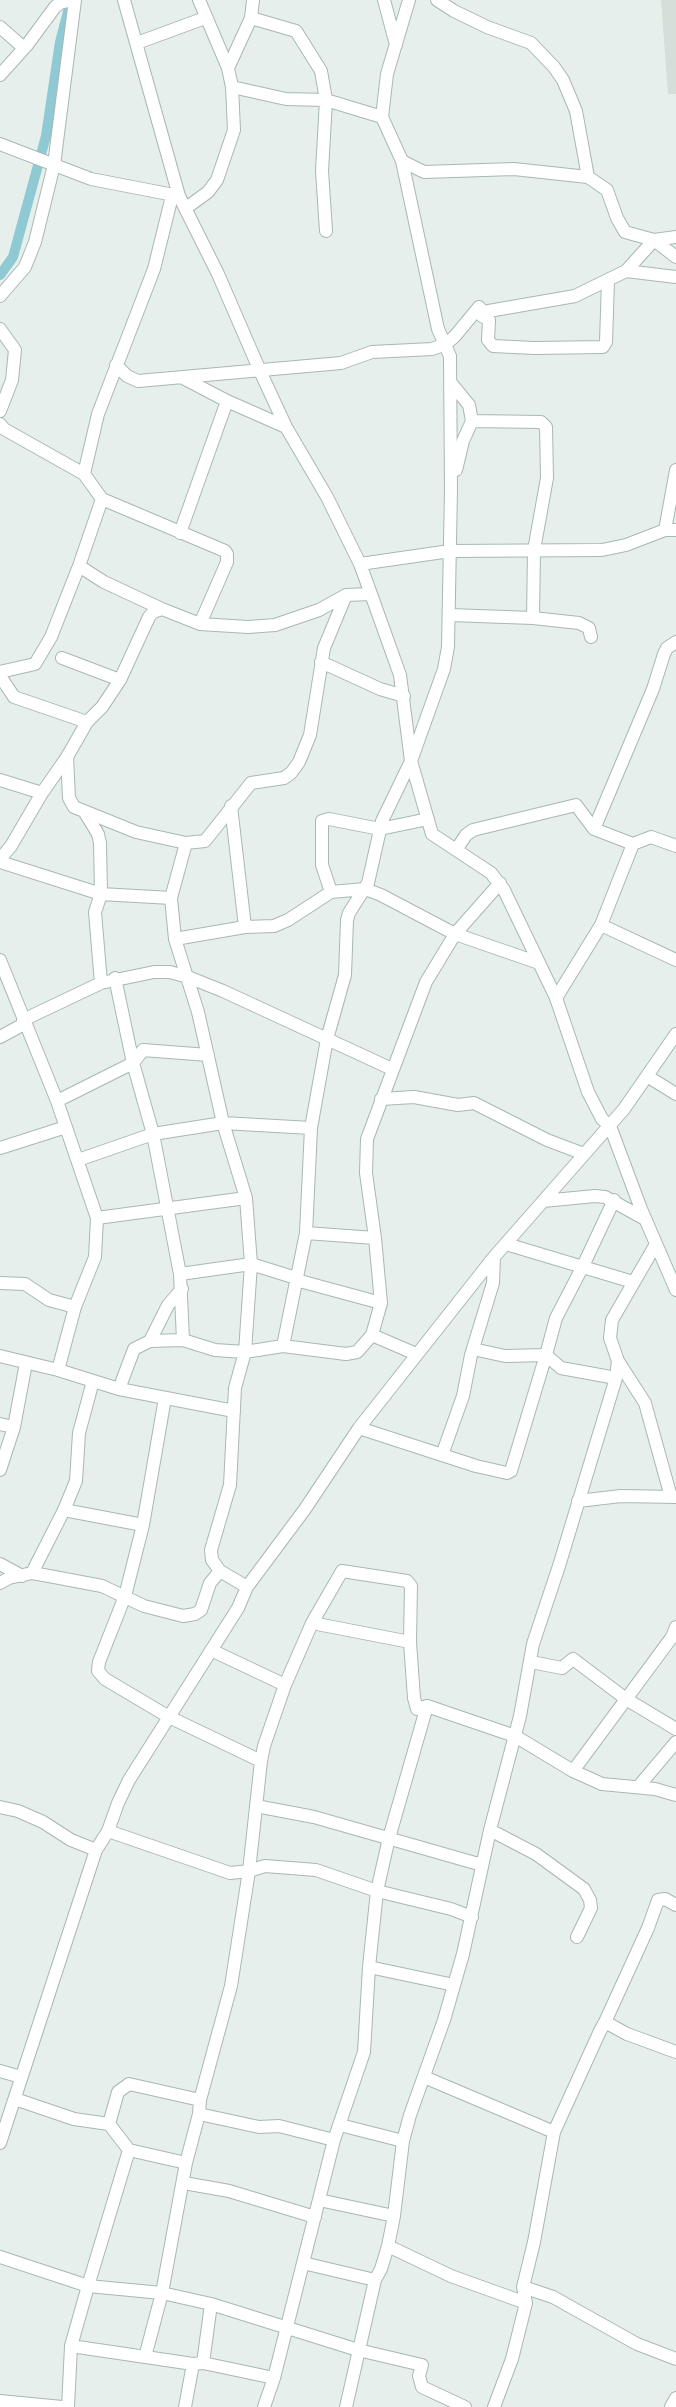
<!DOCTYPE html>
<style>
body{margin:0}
canvas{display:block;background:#e6efeb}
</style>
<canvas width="676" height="2407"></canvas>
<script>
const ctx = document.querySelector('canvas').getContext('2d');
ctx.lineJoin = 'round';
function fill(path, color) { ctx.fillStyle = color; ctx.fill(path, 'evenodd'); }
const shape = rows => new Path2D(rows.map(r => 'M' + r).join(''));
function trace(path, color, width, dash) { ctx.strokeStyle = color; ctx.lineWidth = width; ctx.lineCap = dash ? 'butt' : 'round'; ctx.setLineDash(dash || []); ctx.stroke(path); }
fill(shape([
 [661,0,676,0,676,94,668,94]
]), '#d4dfda');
trace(shape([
 [0,275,13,257,46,136,60,42,70,4]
]), '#8ec9d4', 10);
const minor = shape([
 [124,0,179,196,218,274,260,371,286,427,327,497,360,564,371,594,400,675,411,761,432,834,491,873,504,890,556,998,588,1092,602,1119,610,1126,641,1209,676,1290],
 [384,0,396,45],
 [437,0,454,11,487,27,531,43,554,67,563,80,576,111,588,177],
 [251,18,296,31,321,71,326,100,322,171,326,231],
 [0,27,24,48],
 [137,43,205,18],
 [228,68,251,18,253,0],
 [0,75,27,45,55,7,60,3,72,0],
 [232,87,286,99,326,100,382,117,402,161,424,172,514,169,588,177,607,190,617,218,625,232,654,240,676,257],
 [382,117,387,74,409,0],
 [0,144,91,179,179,196],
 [186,208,208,192,217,180,234,130,232,87,228,68,199,0],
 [626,271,654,240,676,237],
 [0,296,25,267,35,242,54,165,75,0],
 [479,307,482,316,489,320,488,340,493,346,534,348,603,347,606,342,608,280],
 [479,307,483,312,575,296,626,271,676,277],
 [0,329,15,350,12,380,0,411],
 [116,365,127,376,138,381,341,363,372,352,432,349,446,344,455,336,479,307],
 [183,378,227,401,286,427],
 [451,383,469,405,472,421,541,422,546,427,547,478,534,550,533,618],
 [0,424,4,429,84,474,102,499,225,551,227,554,227,562,200,624],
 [456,470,463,441,472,421],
 [84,474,98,414,154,269,172,196],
 [102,499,79,566,104,582,162,609,200,624,248,627,275,625,319,610,346,595,371,594],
 [665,530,676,470],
 [180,533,227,401],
 [360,564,450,551,602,550,626,545,665,530,676,530],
 [450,615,533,618,579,623,589,628,591,637],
 [62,658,120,680],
 [321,662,380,689,404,696],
 [0,672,35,664,51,637,79,566],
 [0,676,14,697,87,722],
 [67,757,69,798,74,807,136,832,186,843],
 [0,780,42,793],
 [231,806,245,927],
 [84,811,98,834,100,843,101,894,95,912,101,983],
 [633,844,594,829,653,689,664,654,667,648,676,642],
 [456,850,466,835,473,830,576,805,594,829],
 [0,859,11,846,42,793,67,757,87,722,102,707,120,680,149,617,153,612,162,609],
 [0,862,101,894,171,898],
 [331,892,322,865,322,821,329,819,380,829,428,819],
 [601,925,676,960],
 [175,939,245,927,274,926,288,920,331,892,365,889,381,895,455,934,539,963],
 [0,960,57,1101,97,1218,95,1257,75,1307,58,1370],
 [115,978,133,1063,153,1134,180,1274,183,1340],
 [556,998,601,925,633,844,651,837,676,846],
 [23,1020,101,983,154,972,170,972,188,977,223,991,392,1069],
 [0,1037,24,1024],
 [647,1076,676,1094],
 [381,1099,414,1097,458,1105,474,1103,547,1140,584,1154],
 [57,1101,133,1063,143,1050,208,1055],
 [0,1148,66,1127],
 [78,1160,153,1134,223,1123,311,1128],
 [614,1200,583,1266,556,1318,546,1355,561,1368,616,1378],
 [543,1201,595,1196,605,1197,645,1219],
 [97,1218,246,1198],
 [306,1233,375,1238],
 [506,1244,633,1282],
 [180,1274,251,1264,296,1278],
 [296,1280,381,1303],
 [0,1283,25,1284,49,1300,75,1307],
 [372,1335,381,1303,375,1238,366,1173,367,1139,426,982,455,934,500,883],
 [150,1341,183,1340,215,1350,245,1352,283,1346,346,1354,357,1352,372,1335,416,1354],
 [283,1346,306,1233,311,1128,327,1039,345,975,347,920,349,913,368,883,382,821,411,761,444,669,448,647,451,489,450,356,438,329,402,161],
 [0,1356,58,1370,119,1389,234,1411],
 [618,1361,645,1403,671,1497],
 [119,1389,134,1349,150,1341,168,1305,182,1289],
 [165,1398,143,1525,125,1596,99,1662,98,1671,105,1679,169,1717,261,1761],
 [0,1424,14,1427],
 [359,1428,476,1466,507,1473,511,1471,546,1355,505,1356,473,1349],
 [442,1455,463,1396,471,1355,493,1283,494,1257],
 [0,1470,14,1427,26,1363],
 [578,1501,621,1496,676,1497],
 [64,1510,143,1525],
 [0,1564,22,1576],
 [220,1571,212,1560,211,1550,230,1485,235,1388,245,1352,251,1264,246,1198,223,1123,198,1012,175,939,171,898,186,843,205,841,251,783,284,778,291,773,299,762,310,735,324,648,346,595],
 [32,1573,64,1510,76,1481,79,1433,93,1381],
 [0,1583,9,1578,32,1573,49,1576,102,1586,144,1606,183,1616,195,1614,201,1610,210,1583,220,1571,247,1587],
 [312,1623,410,1642],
 [211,1650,285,1685],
 [531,1662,562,1668,573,1659,626,1699,676,1729],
 [427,1706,515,1736,573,1771,602,1784,655,1789,676,1795],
 [573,1771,672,1637,676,1627],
 [638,1787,676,1742],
 [256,1806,314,1817,482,1865],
 [0,1807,18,1811,43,1822,71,1840,96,1850],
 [490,1830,536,1854,584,1889,590,1900,591,1908,577,1937],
 [108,1831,230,1873,249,1871,265,1866,316,1870,377,1891,451,1909,472,1917],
 [369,1967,454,1985],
 [605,2022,648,1928,658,1900,665,1899,676,1905],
 [0,2071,21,2077],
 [424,2077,554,2132],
 [15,2099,74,2119,109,2124,118,2092,129,2084,200,2100],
 [199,2114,259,2127,279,2126,334,2140],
 [109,2124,129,2150,186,2163,199,2114,200,2100,231,1986,249,1871,261,1761,264,1746,285,1685,312,1623,342,1571,407,1581,411,1586,410,1642,414,1698,417,1709,427,1706,389,1838,377,1891,369,1967,364,2052,334,2140,274,2378,264,2407],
 [340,2125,403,2141],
 [0,2143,96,1850,108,1831,118,1803,129,1780,238,1608,247,1587,305,1509,359,1428,494,1257,624,1109,676,1034],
 [129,2150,88,2286,162,2293,211,2304,358,2350,422,2365,419,2376,422,2387,465,2407],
 [184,2183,229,2191,315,2217],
 [319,2200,394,2216],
 [388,2246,451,2276,526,2303],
 [0,2257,88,2286,71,2346,68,2407],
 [303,2263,375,2280],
 [523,2287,553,2297,637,2344,676,2359],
 [71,2346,193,2364,185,2407],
 [145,2357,162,2293,186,2163],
 [203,2363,211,2304],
 [193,2364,203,2363,274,2378],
 [0,2401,62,2407],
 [346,2407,375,2280,381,2269,388,2246,394,2216,403,2141,410,2115,444,2020,463,1954,490,1830,520,1716,533,1644,559,1566,616,1378,618,1361,610,1338,612,1320,656,1244],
 [494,2407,512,2359,526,2303,523,2287,534,2242,554,2132,600,2031,605,2022,627,2034,676,2052],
 [671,2407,676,2398]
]);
trace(minor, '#a8b8b2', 14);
trace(minor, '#fff', 12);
</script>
